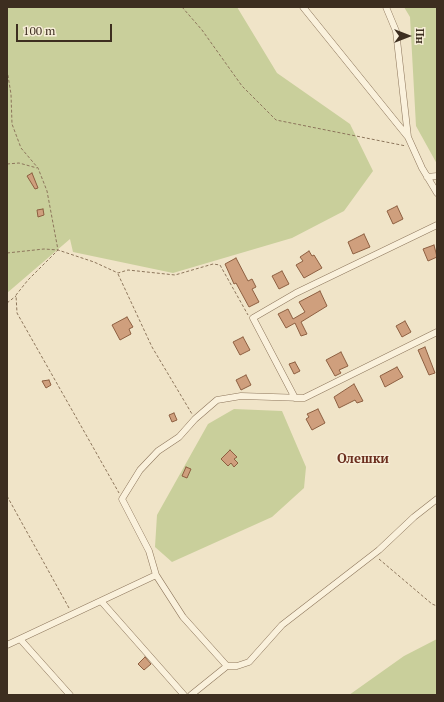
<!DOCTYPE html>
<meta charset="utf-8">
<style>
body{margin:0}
#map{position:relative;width:444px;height:702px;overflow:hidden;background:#f0e4c8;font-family:"PT Serif",serif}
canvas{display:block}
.frame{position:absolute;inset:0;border:8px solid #3d2e20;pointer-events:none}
.north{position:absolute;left:388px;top:16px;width:40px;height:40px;-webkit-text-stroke:3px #f7eed8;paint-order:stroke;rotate:90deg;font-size:11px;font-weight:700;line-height:16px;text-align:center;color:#3d2e20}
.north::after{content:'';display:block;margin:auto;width:14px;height:18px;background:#3d2e20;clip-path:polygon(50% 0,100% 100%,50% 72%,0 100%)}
.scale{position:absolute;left:16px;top:24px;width:96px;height:18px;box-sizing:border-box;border:2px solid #3d2e20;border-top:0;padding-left:5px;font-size:12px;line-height:14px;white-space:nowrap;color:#3d2e20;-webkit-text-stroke:3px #f7eed8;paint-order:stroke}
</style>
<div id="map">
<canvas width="444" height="702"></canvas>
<div class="frame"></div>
<div class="north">Пн</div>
<div class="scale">100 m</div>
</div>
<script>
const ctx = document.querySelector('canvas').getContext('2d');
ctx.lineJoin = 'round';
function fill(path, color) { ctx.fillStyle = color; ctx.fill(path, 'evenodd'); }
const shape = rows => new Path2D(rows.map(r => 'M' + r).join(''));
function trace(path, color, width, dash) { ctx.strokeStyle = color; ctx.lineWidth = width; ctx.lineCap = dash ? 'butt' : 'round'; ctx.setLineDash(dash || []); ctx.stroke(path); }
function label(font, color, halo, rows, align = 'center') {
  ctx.font = font + ' "PT Serif",serif'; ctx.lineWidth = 3; ctx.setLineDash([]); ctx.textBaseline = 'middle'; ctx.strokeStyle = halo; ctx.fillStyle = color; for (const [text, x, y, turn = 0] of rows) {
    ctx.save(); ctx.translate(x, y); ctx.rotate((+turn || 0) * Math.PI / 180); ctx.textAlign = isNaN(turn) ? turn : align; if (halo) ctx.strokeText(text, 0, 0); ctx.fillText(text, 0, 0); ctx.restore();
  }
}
fill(shape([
 [7,7,237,7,277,73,350,124,373,171,344,211,292,238,173,273,73,252,70,239,7,293],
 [404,7,437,7,437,164,416,126,410,17],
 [234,409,282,411,306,467,304,488,272,517,172,562,155,547,157,515,208,424],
 [437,639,437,695,349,695,404,656]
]), '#c9cf9b');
const building = shape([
 [32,173,38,188,35,189,27,176,32,173],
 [397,206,403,219,393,224,387,211,397,206],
 [43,209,44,215,38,217,37,210,43,209],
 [364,234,370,247,353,254,348,242,364,234],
 [434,245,437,257,428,261,423,249,434,245],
 [309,251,312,256,314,255,322,268,304,278,296,265,303,261,300,257,309,251],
 [236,258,248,281,252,279,256,287,252,289,259,302,249,307,236,283,234,284,225,264,236,258],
 [282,271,289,284,279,289,272,276,282,271],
 [320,291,327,306,301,322,307,334,301,336,295,323,286,328,278,314,288,309,293,319,305,312,299,302,320,291],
 [127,317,133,327,129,329,131,334,120,340,112,325,127,317],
 [405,321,411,332,402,337,396,326,405,321],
 [243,337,250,350,240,355,233,342,243,337],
 [425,347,435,373,429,375,418,350,425,347],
 [341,352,348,366,339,370,341,373,335,376,326,360,341,352],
 [295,362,300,371,294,374,289,364,295,362],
 [397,367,403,377,385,387,380,376,397,367],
 [246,375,251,385,241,390,236,380,246,375],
 [49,380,51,385,46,388,42,381,49,380],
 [354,384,363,401,357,403,355,400,339,408,334,397,354,384],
 [318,409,325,423,312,430,306,419,309,417,307,414,318,409],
 [174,413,177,420,172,422,169,415,174,413],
 [230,450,237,457,234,459,238,463,234,467,231,463,228,466,221,459,230,450],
 [186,467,191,469,187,478,182,476,186,467],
 [145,657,151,664,144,670,138,664,145,657]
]);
fill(building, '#cf9f7d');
trace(building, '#8d5f41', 1);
const street = shape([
 [303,7,408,137,422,168,437,193],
 [386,7,396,31,408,137],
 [427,177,437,176],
 [437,332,304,398,241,396,217,400,195,419,179,437,158,451,140,470,122,499,149,551,156,575,183,617,227,666,237,666,249,662,282,625,379,550,414,517,437,499],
 [295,398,253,318,296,293,437,225],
 [101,601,184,695],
 [20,639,70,695],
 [7,645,156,575],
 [191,695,227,666]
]);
trace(street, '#8d765c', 7);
trace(shape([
 [182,7,202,30,242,86,276,120,406,146],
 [7,70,11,94,12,124,21,148,38,168,47,191,58,250,28,280,16,295,17,313,119,493],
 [7,164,19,163,37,168],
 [7,253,44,249,58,250,94,262,118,273,128,270,175,275,213,264,220,265,248,315],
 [118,274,152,347,192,414],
 [7,303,16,296],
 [7,496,69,608],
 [379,559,432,604,437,606]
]), '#8d765c', 1, [3, 2]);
trace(street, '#faf1dc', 6);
label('bold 13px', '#6b2e1e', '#f7eed8', [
 ["Олешки",363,459]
]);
</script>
